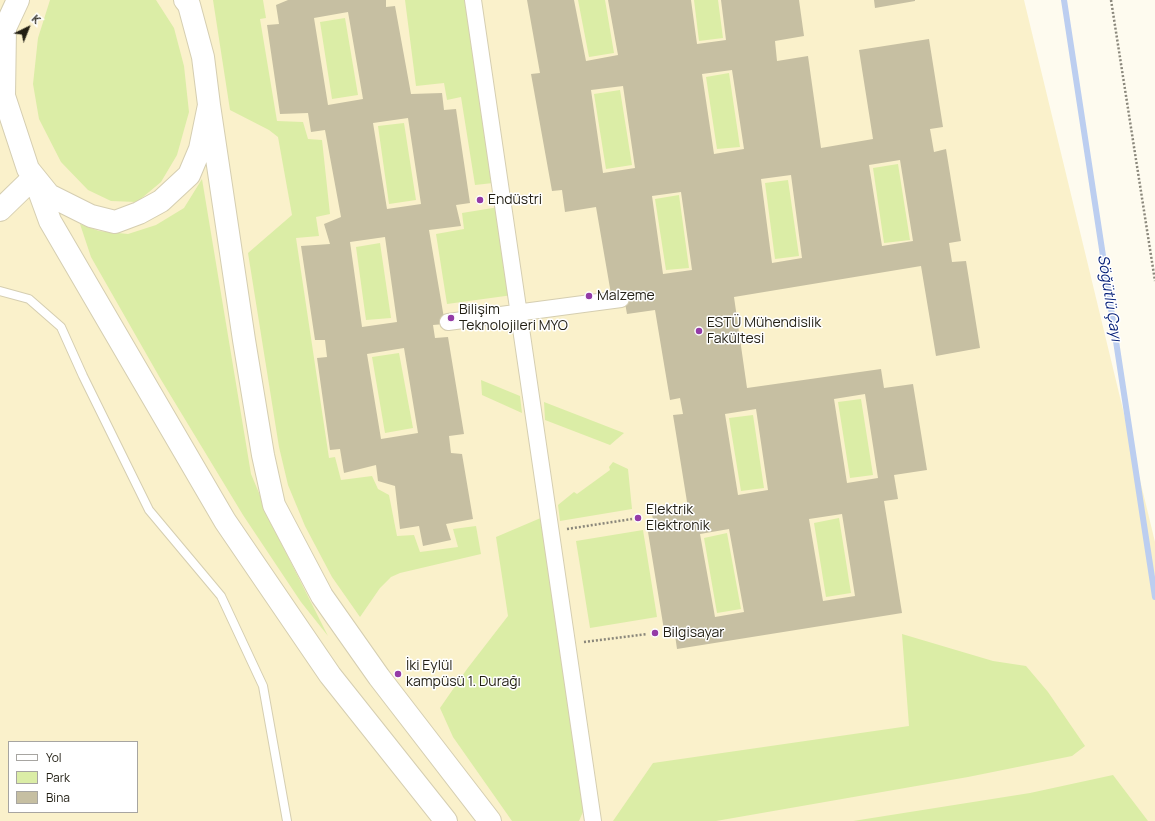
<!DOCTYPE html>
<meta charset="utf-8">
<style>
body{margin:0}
#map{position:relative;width:1155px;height:821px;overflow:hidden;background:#fefbef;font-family:Manrope,sans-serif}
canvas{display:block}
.legend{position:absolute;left:8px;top:741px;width:130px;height:72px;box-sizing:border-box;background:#fff;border:1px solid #a7a5a1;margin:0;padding:5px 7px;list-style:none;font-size:12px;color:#221f14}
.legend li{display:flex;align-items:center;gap:8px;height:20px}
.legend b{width:20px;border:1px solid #a7a5a1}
.north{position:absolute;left:8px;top:8px;width:40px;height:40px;-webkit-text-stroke:3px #fff;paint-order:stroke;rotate:43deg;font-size:11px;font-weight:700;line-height:16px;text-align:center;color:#221f14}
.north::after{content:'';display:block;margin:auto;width:14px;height:18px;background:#221f14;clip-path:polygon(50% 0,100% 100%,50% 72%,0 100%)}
</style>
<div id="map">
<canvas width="1155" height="821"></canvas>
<ul class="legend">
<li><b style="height:5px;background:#fff"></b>Yol</li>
<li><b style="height:11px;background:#dbeda6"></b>Park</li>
<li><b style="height:11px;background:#c6bfa2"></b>Bina</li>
</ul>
<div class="north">K</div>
</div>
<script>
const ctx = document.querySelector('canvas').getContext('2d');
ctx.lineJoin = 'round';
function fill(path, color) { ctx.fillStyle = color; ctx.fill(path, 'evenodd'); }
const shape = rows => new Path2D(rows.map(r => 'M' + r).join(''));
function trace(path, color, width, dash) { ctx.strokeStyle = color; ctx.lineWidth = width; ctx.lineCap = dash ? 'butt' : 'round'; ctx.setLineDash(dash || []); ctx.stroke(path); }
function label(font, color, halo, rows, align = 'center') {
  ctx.font = font + ' Manrope,sans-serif'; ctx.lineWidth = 3; ctx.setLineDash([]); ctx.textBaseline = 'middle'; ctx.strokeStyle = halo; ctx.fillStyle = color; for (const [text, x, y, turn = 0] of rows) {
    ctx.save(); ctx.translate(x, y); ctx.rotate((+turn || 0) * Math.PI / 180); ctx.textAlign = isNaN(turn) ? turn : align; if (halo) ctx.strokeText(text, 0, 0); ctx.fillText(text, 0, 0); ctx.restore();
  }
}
fill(shape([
 [0,0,1024,0,1155,542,1155,821,0,821],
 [9,742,137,742,137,812,9,812]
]), '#faf1cb');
fill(shape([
 [50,0,156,0,174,28,184,66,189,112,177,155,161,182,137,202,111,201,88,190,61,162,39,119,33,84,38,38],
 [213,0,263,0,266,18,260,19,277,121,303,122,308,139,322,140,330,214,316,217,319,236,296,238,329,458,335,457,341,480,372,476,378,489,389,495,397,536,414,535,420,552,458,547,453,529,476,526,481,554,400,573,391,577,380,588,360,617,332,577,305,526,288,485,279,447,248,253,292,215,278,137,269,130,230,110],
 [405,0,471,0,502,182,475,185,461,97,447,100,444,83,416,86],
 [578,0,605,0,614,53,589,57],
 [694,0,718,0,723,38,699,41],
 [345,18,358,95,332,99,320,22],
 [729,73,740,147,717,149,706,77],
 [620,90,632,165,606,169,594,94],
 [404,123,416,200,389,204,378,126],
 [898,164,910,240,884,243,873,168],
 [202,179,251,474,275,531,328,636,301,602,243,515,160,378,91,257,80,224,99,231,128,234,156,225,184,208],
 [788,180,799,256,775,259,765,183],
 [679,195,689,268,666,270,655,199],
 [505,206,520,294,447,304,436,234,464,229,462,213],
 [380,243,391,318,366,320,356,247],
 [399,353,413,428,385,433,372,357],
 [481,380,520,396,522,413,482,395],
 [861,399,873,475,850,478,838,402],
 [544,402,624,433,610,445,545,420],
 [753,415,764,488,741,491,729,418],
 [613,462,628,469,632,509,560,521,558,505,574,492,577,494,610,470,609,467],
 [543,517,586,805,579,821,512,821,453,737,440,708,467,669,508,616,496,537],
 [839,518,851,593,826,597,814,523],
 [643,530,657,617,590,628,576,541],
 [727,533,741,609,717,613,704,538],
 [902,634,993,661,1026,666,1048,692,1085,746,1072,756,968,777,716,821,613,821,653,763,909,726],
 [1113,775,1148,821,853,821,1030,793]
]), '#dbeda6');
trace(shape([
 [1064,0,1155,597]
]), '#bccef0', 6);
fill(shape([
 [288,0,386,0,386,7,395,6,411,94,442,93,444,110,456,109,470,203,456,205,461,226,429,230,445,324,433,325,435,338,448,337,464,434,449,436,451,453,462,454,473,519,446,524,451,540,423,546,419,526,400,529,395,486,378,481,376,465,344,473,340,449,330,450,317,358,327,357,325,340,315,340,301,246,330,244,324,224,341,217,325,130,311,132,308,113,280,114,267,25,279,24,276,5],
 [348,12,363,99,328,105,314,18],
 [408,118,421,204,387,209,373,123],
 [385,237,397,322,362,327,350,242],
 [404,348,418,433,381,439,367,354],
 [527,0,574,0,586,61,618,55,608,0,691,0,697,44,726,40,721,0,799,0,804,36,775,41,777,61,808,56,821,148,873,139,859,50,929,39,943,127,930,129,934,152,946,149,961,241,949,243,952,262,966,261,980,348,936,356,921,266,734,297,747,388,881,369,884,388,913,384,927,470,894,475,898,499,884,501,902,613,677,649,674,628,664,630,648,532,655,531,652,514,688,508,673,415,683,414,680,398,670,400,655,310,627,314,623,292,611,294,596,207,565,212,562,190,552,191,531,74,540,73],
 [732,70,744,149,714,154,702,74],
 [623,86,635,168,603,173,591,90],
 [900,160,913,241,882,246,869,165],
 [791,175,802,258,772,263,761,179],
 [681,192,692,270,663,274,652,196],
 [865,394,878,478,847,483,834,399],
 [756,409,768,490,738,495,725,414],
 [842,514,855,596,823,601,809,519],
 [729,529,744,612,715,617,700,534],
 [874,0,915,0,915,1,875,8]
]), '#c6bfa2');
const lane = shape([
 [0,291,29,299,61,327,83,376,149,510,221,596,263,686,287,821]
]);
const street = shape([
 [473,0,593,821],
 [448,322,621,299]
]);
const secondary = shape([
 [18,0,5,28,4,96,28,169,49,195,91,216,115,222,139,213,161,201,189,175,200,149,209,105,203,57,189,5,185,0],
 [209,105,244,340,263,455,274,505,322,596,379,677,490,821],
 [0,210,34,177,50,221,225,521,330,675,446,821]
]);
trace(lane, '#d5ceb1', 10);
trace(street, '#d5ceb1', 18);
trace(secondary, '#d5ceb1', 24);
trace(shape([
 [1111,0,1155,281],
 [567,529,632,519],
 [584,642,647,634]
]), '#8a877b', 2.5, [2, 2]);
trace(lane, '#fff', 8);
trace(street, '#fff', 16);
trace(secondary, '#fff', 22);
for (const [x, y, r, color] of [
 [480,200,4,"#943ba7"],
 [589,296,4,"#943ba7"],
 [451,318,4,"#943ba7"],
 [699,331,4,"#943ba7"],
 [638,518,4,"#943ba7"],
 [655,633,4,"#943ba7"],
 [398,674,4,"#943ba7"]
]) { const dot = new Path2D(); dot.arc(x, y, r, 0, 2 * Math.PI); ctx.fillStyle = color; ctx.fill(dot); trace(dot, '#fff', 1.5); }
label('14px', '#221f14', '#fff', [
 ["Endüstri",488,200],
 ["Malzeme",597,296],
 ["Bilişim",459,310],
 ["Teknolojileri MYO",459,326],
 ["ESTÜ Mühendislik",707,323],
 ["Fakültesi",707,339],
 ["Elektrik",646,510],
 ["Elektronik",646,526],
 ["Bilgisayar",663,633],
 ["İki Eylül",406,666],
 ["kampüsü 1. Durağı",406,682]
], 'left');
label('italic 15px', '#001c76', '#fff', [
 ["Söğütlü Çayı",1109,298,81]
]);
</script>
